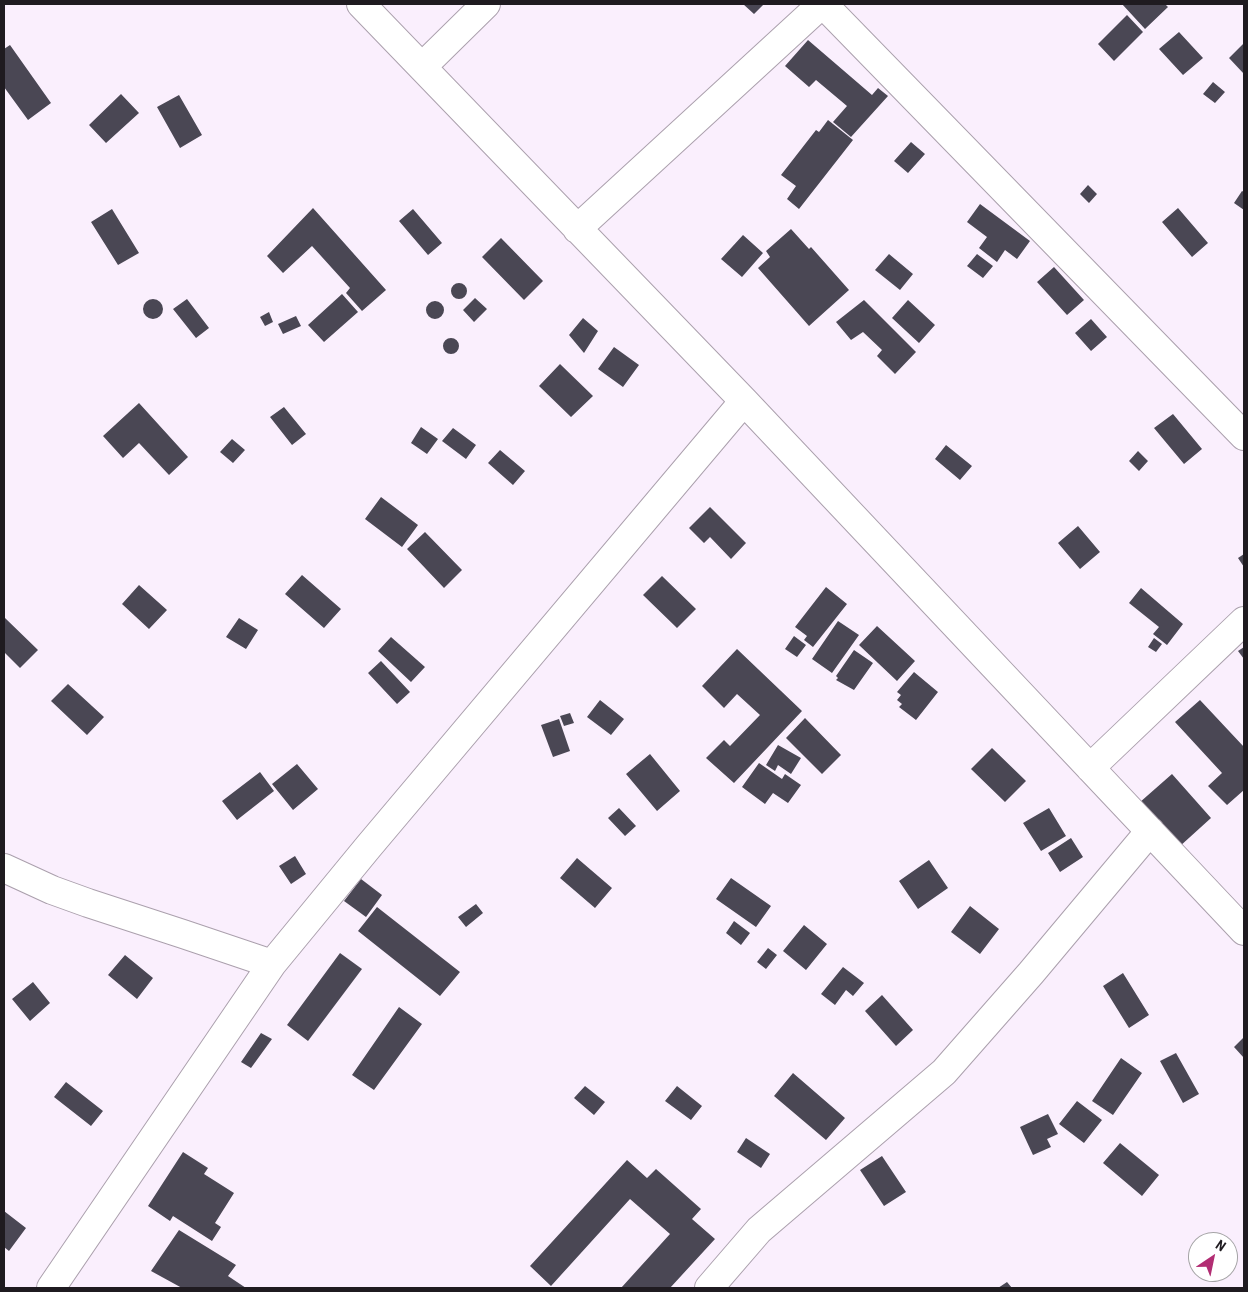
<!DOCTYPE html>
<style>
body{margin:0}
#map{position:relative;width:1248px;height:1292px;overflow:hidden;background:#faeffd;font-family:"Roboto Condensed",sans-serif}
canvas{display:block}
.frame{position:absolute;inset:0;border:5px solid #1f1b20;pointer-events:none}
.north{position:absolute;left:1188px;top:1232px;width:50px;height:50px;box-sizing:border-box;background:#fff;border:1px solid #a5a4a6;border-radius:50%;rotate:34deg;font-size:14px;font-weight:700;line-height:20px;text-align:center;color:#1f1b20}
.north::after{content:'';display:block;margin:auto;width:18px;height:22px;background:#b22d73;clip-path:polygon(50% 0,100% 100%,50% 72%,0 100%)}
</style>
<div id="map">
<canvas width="1248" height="1292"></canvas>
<div class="frame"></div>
<div class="north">N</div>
</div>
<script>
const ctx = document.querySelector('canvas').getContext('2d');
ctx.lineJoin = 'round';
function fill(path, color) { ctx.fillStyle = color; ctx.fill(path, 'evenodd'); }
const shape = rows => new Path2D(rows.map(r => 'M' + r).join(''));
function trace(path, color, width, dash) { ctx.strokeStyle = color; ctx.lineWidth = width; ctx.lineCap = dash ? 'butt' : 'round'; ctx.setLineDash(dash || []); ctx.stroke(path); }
fill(shape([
 [743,4,764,4,754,14],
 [1122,4,1165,4,1168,7,1145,29],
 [1127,15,1143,32,1114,61,1098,44],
 [1179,32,1203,58,1183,75,1159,49],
 [808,40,872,95,878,88,888,96,851,137,833,122,847,106,816,80,809,87,785,66],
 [1244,43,1244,74,1229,58],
 [10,45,51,103,28,120,4,87,4,49],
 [1213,82,1225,92,1215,103,1203,94],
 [121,94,139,113,106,143,89,125],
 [179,95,202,135,180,148,157,107],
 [828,120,853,140,799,209,787,199,796,186,781,175,816,130,819,132],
 [911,142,925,154,908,173,894,161],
 [1088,185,1097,194,1089,203,1080,194],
 [1242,191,1244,192,1244,210,1234,203],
 [980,204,1030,241,1017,259,1005,250,997,262,979,248,987,237,967,222],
 [313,208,386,290,362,311,346,293,350,288,312,246,283,273,267,256],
 [1178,208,1208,243,1192,257,1162,222],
 [112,209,139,253,118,265,91,222],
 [413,209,442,243,428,255,399,221],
 [791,229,809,249,811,247,849,290,809,326,758,268,770,257,766,251],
 [743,235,763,253,742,277,721,259],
 [501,238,543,281,524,300,482,257],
 [889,254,913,274,900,290,875,270],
 [977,254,993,266,983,278,967,266],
 [1054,267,1084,300,1067,315,1037,282],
 '451 291a8 8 0 1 1 16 0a8 8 0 1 1-16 0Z',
 [342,294,358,312,324,342,308,325],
 [475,298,487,309,474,322,463,310],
 [187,299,209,328,196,338,173,309],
 '143 309a10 10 0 1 1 20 0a10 10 0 1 1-20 0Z',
 [864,300,916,352,895,374,877,356,882,350,863,332,851,340,836,322],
 [908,300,935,325,919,343,892,318],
 '426 310a9 9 0 1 1 18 0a9 9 0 1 1-18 0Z',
 [269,312,273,322,265,326,260,317],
 [296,316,301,326,283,334,278,324],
 [583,318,598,331,584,353,569,335],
 [1091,319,1107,337,1091,351,1075,333],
 '443 346a8 8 0 1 1 16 0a8 8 0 1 1-16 0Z',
 [614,347,639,365,623,387,598,369],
 [560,364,593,396,571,417,539,386],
 [139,403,188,457,169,475,139,443,123,458,103,436],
 [284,407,306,434,292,445,270,417],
 [1173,414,1202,449,1184,464,1154,428],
 [421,427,438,439,427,454,411,443],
 [453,428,476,445,466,459,442,441],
 [232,439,245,450,233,463,220,452],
 [946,445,972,466,960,480,935,459],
 [500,450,525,471,513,485,488,463],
 [1138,451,1148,461,1139,471,1129,461],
 [381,497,418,525,402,547,365,519],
 [710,507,746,543,731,559,710,537,704,543,689,528],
 [1078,526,1100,552,1080,569,1058,543],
 [425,532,462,570,444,588,407,549],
 [1244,554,1244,567,1238,558],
 [302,575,341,609,324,628,285,594],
 [662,576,696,609,677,628,643,595],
 [139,585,167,610,149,629,122,604],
 [826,587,847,604,813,647,804,640,807,636,795,627],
 [1141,588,1183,624,1167,645,1153,634,1159,627,1129,603],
 [4,617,38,650,20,668,4,652],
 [239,618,258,630,246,649,226,637],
 [838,621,859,635,832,673,812,659],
 [877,626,915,661,897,681,859,645],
 [794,636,806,645,797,657,785,649],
 [391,637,425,667,411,682,378,651],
 [1154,638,1162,644,1156,652,1148,647],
 [1244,647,1244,659,1238,651],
 [737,649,802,711,734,783,706,758,724,740,730,746,760,715,737,694,724,708,702,686],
 [854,650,873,663,854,690,836,680,838,678,836,676],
 [381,661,410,692,397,704,368,673],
 [914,672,938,692,916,720,899,707,902,704,897,700,901,695,897,692],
 [68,684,104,717,87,735,51,701],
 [600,700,624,719,611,735,587,717],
 [1200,700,1244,747,1244,790,1227,805,1208,786,1222,773,1175,722],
 [570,713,574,723,564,726,560,716],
 [805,718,841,755,822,774,786,738],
 [559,719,570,751,553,757,541,725],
 [778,745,801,758,791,774,778,765,775,771,766,765],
 [992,748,1026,781,1005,802,971,769],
 [650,754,680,791,657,811,626,774],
 [759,763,782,779,785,774,801,785,788,803,773,793,765,804,742,787],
 [297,764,318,789,293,810,272,784],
 [260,772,274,791,237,820,222,801],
 [1172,774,1211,818,1179,847,1139,803],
 [619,808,636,826,625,836,608,818],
 [1049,808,1066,836,1041,851,1023,823],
 [1071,838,1083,857,1060,872,1048,853],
 [295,856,306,874,291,884,279,866],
 [577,858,612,888,595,908,560,878],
 [929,860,948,888,918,909,899,881],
 [731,878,771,906,756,927,716,899],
 [361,879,382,895,366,917,344,901],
 [476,904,483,913,466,927,458,917],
 [970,906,999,929,980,954,951,932],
 [377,907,460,972,440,996,358,931],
 [734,921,750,933,741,945,726,933],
 [804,925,827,944,806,970,783,951],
 [768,948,777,955,766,969,757,962],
 [340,953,362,969,308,1041,287,1025],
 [125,955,153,978,137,999,108,975],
 [843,967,864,983,853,996,846,990,835,1005,821,994],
 [1123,973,1149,1015,1129,1028,1103,986],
 [33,982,50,1003,30,1021,12,999],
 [882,995,913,1030,896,1046,865,1011],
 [399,1007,422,1024,374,1090,352,1075],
 [261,1033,272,1039,251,1068,241,1062],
 [1244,1037,1244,1058,1234,1047],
 [1176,1053,1199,1094,1183,1103,1160,1061],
 [1121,1058,1142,1073,1113,1115,1092,1101],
 [793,1073,845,1118,826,1140,774,1096],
 [66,1082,103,1111,91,1126,54,1097],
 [585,1086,605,1102,594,1115,574,1098],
 [677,1086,702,1106,691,1120,665,1101],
 [1077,1101,1102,1120,1084,1143,1059,1124],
 [1048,1114,1058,1134,1047,1139,1051,1147,1033,1155,1020,1127],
 [746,1138,770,1154,761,1168,737,1152],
 [1120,1143,1159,1175,1142,1196,1103,1163],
 [183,1152,208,1168,204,1174,234,1193,215,1223,221,1227,212,1241,173,1216,170,1221,148,1206],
 [882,1156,906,1192,884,1206,860,1170],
 [627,1160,647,1178,656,1169,701,1209,692,1219,715,1239,670,1288,621,1288,670,1234,630,1199,551,1286,530,1266],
 [4,1211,26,1228,9,1251,4,1247],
 [179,1230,236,1265,228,1276,246,1288,182,1288,151,1271],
 [1007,1282,1012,1288,998,1288]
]), '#4a4754');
const street = shape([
 [361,4,744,401,1244,931],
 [823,4,1244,436],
 [422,67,486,4],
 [577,229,822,4],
 [1090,768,1244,621],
 [4,868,52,890,88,903,183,934,272,964],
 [51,1288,272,964,369,846,744,401],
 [709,1288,759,1230,944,1072,1031,973,1150,831]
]);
trace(street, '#aba0ad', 30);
trace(street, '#fff', 28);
</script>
